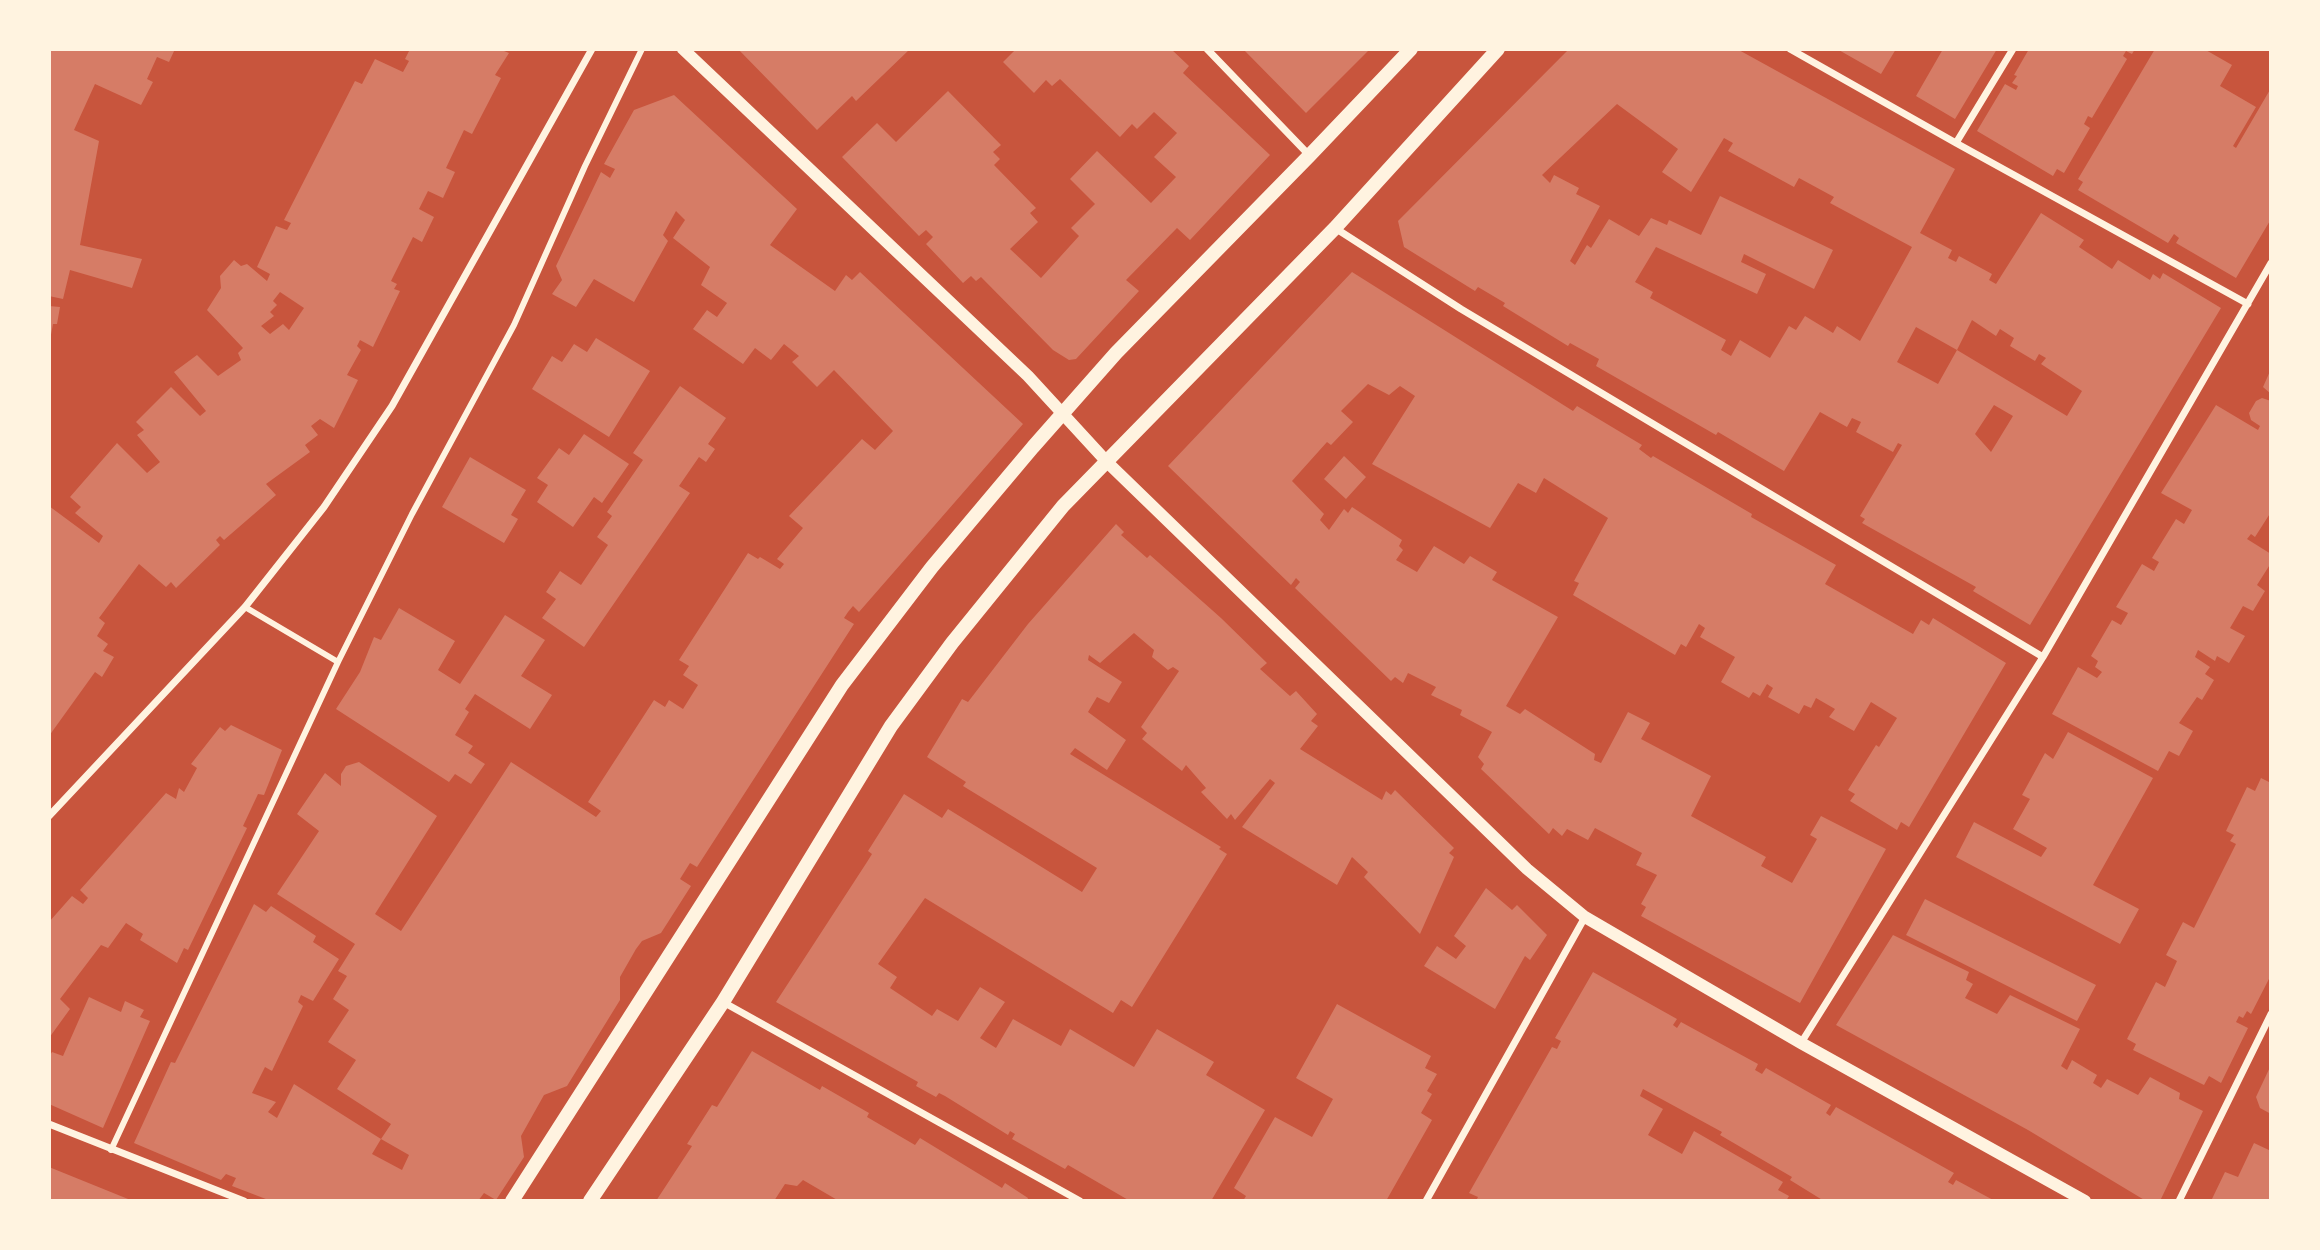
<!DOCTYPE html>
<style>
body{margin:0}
#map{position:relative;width:2320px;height:1250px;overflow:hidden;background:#c8553d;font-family:Commissioner,sans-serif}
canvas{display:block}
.frame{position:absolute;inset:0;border:51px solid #fff3e0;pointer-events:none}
</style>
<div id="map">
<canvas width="2320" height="1250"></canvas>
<div class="frame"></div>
</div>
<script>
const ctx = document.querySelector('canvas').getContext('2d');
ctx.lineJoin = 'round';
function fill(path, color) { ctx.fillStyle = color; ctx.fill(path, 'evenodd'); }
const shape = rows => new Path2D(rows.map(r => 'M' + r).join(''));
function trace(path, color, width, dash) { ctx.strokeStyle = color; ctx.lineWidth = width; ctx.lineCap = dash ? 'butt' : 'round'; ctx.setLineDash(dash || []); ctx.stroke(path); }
fill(shape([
 [49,49,175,49,169,62,157,57,147,79,153,82,141,105,95,84,74,130,99,141,80,245,142,259,132,288,70,270,63,299,49,296],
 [410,49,505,49,504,51,509,53,495,75,501,78,472,134,464,130,446,168,455,172,443,198,428,191,419,209,434,217,422,242,413,237,391,281,397,284,394,289,400,291,373,347,360,340,357,346,361,350,347,375,358,380,334,428,320,419,311,426,318,435,305,445,310,452,266,484,276,495,224,540,220,536,216,540,220,545,176,588,171,582,166,587,139,564,99,618,105,623,97,636,108,644,103,651,114,657,102,677,95,672,49,736,49,506,99,543,103,536,75,513,81,507,70,497,117,443,147,473,160,462,137,435,144,430,136,422,171,387,200,416,206,411,174,372,197,355,218,376,241,360,238,353,243,348,207,310,221,288,220,276,234,260,241,266,247,264,267,281,270,274,257,267,276,226,287,230,291,223,284,220,355,81,362,84,375,59,403,72,409,61,405,59],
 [280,292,304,308,289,330,283,324,270,334,261,326,274,316,270,312,277,305,273,301],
 [738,49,910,49,856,101,852,96,817,130],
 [1016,49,1171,49,1189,66,1183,73,1270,155,1190,240,1177,228,1126,280,1139,291,1076,359,1069,360,1053,350,981,277,976,281,971,276,963,283,926,244,933,237,926,230,919,236,842,157,877,123,896,142,948,91,1001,145,993,152,1000,159,994,165,1036,208,1030,213,1038,222,1010,249,1041,278,1079,236,1071,228,1095,204,1070,179,1097,151,1151,203,1176,177,1154,157,1177,133,1154,112,1137,129,1132,124,1120,137,1060,79,1052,86,1046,80,1034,93,1003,62],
 [1243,49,1370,49,1306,113],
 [1569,49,1737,49,1955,169,1920,233,1952,250,1948,258,1956,262,1959,256,1992,274,1989,280,1996,284,2041,213,2084,240,2079,247,2112,269,2118,260,2150,280,2153,274,2160,279,2163,273,2221,308,2030,625,1973,591,1976,587,1862,523,1865,519,1860,516,1902,445,1898,443,1893,452,1856,432,1861,422,1852,418,1847,427,1820,412,1784,471,1718,432,1716,435,1596,366,1599,359,1570,343,1568,346,1503,306,1505,303,1478,287,1475,291,1404,247,1398,221],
 [1617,104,1678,149,1662,172,1691,192,1724,138,1733,143,1728,151,1794,187,1799,178,1834,197,1830,203,1912,247,1860,341,1837,326,1833,333,1805,316,1796,330,1789,326,1770,358,1740,340,1731,356,1721,350,1726,340,1650,298,1653,292,1635,282,1656,247,1757,294,1766,274,1741,262,1744,254,1814,289,1833,250,1720,196,1701,235,1669,220,1667,225,1651,218,1639,236,1609,219,1591,248,1587,245,1575,265,1570,261,1600,206,1576,194,1579,188,1554,175,1550,183,1542,175],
 [1972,320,1996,336,2000,329,2014,338,2010,346,2035,361,2039,354,2046,358,2041,364,2082,391,2067,416,1957,350,1938,384,1897,362,1916,327,1957,350],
 [1994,405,2013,416,1991,452,1975,434],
 [1837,49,1896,49,1881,74],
 [1943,49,1997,49,1955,119,1916,96],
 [2029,49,2135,49,2132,54,2126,51,2123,56,2127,59,2092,118,2088,116,2084,124,2090,128,2064,173,2057,169,2053,176,1977,131,2005,84,2016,90,2018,86,2012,83,2017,76,2014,75],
 [2155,49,2204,49,2232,65,2220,86,2256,107,2233,146,2236,148,2271,88,2271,219,2236,278,2176,243,2179,238,2174,234,2168,243,2078,190,2083,182,2078,179],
 [674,95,797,209,770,245,835,291,846,275,852,280,860,272,1023,424,859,612,853,606,848,612,844,618,854,624,697,867,690,863,680,879,691,886,661,933,642,941,636,949,620,977,620,1000,567,1086,544,1095,521,1136,524,1157,496,1200,484,1193,478,1201,271,1201,232,1186,236,1178,226,1174,221,1180,134,1143,171,1062,175,1063,254,904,266,912,271,906,316,936,313,942,339,959,313,1001,301,995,298,1002,303,1006,272,1071,265,1067,252,1093,276,1102,268,1112,277,1118,294,1084,381,1139,372,1154,402,1170,409,1155,381,1139,391,1124,337,1089,356,1060,328,1042,349,1010,333,999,347,976,338,971,355,944,277,894,319,831,297,814,325,773,341,786,341,774,346,766,359,762,437,816,375,914,401,931,511,762,596,817,601,811,588,802,654,700,665,707,669,700,683,709,698,685,683,675,689,666,679,660,748,553,758,559,760,557,780,569,784,564,777,559,803,528,789,516,862,439,875,450,893,431,834,370,817,387,792,362,799,356,784,344,771,360,755,348,743,364,693,329,707,310,717,317,727,303,701,285,710,267,673,238,685,220,676,211,663,235,668,241,634,302,594,279,576,307,552,294,562,280,556,266,601,172,610,178,615,169,604,164,634,110],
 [1352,272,1573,411,1577,406,1642,445,1639,449,1651,458,1653,456,1752,514,1751,517,1836,565,1825,584,1913,634,1921,620,1929,625,1933,618,2006,663,1909,827,1901,822,1897,830,1850,801,1855,794,1848,790,1876,745,1879,747,1897,718,1871,702,1854,731,1829,717,1835,709,1816,698,1811,708,1804,705,1799,714,1768,697,1773,688,1767,684,1760,696,1753,692,1749,698,1721,682,1735,657,1700,637,1705,628,1699,624,1686,647,1681,644,1675,655,1573,595,1579,583,1574,581,1608,518,1544,478,1536,493,1518,483,1490,528,1372,464,1415,396,1400,386,1389,395,1368,384,1341,411,1353,422,1331,445,1327,442,1292,481,1324,514,1320,520,1329,530,1344,509,1348,513,1352,507,1402,540,1399,546,1403,550,1396,560,1417,572,1434,546,1464,564,1470,556,1497,572,1492,580,1558,617,1506,706,1520,714,1525,709,1595,754,1594,760,1601,763,1628,712,1650,723,1641,739,1711,776,1691,816,1766,857,1761,866,1792,883,1817,839,1810,835,1821,816,1886,849,1800,1003,1641,916,1646,907,1641,904,1657,875,1636,865,1642,853,1595,828,1588,840,1567,829,1562,836,1553,828,1549,834,1481,769,1484,764,1478,757,1492,732,1460,715,1462,710,1431,695,1436,687,1408,673,1403,683,1395,677,1391,681,1295,588,1300,582,1296,578,1291,585,1168,466],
 [49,306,60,307,57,324,53,324,50,340],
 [596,338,650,371,609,437,532,389,552,356,562,362,574,344,587,352],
 [2271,369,2271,394,2263,387],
 [680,386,726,418,708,444,715,449,706,462,699,457,679,486,690,493,584,647,542,618,556,599,546,592,560,571,581,585,608,545,597,537,612,516,607,512,643,460,633,453],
 [2262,398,2271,401,2271,512,2255,537,2251,534,2247,539,2271,554,2271,563,2257,585,2265,591,2253,611,2243,606,2230,628,2245,636,2229,663,2217,656,2215,661,2198,650,2195,657,2210,667,2205,674,2214,680,2202,700,2197,697,2179,723,2193,731,2179,756,2169,751,2158,771,2052,714,2078,667,2097,678,2102,672,2095,667,2098,661,2091,656,2112,620,2121,625,2128,613,2116,607,2142,564,2154,571,2159,562,2152,558,2176,519,2184,524,2192,510,2161,493,2216,405,2258,430,2260,426,2251,420,2249,413,2256,401],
 [584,434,629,464,602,503,594,497,573,527,537,502,548,485,537,478,559,448,569,455],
 [1344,456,1366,477,1346,499,1324,479],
 [470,457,526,490,511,515,518,519,504,543,442,507],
 [1116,524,1124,532,1121,535,1147,558,1150,555,1221,618,1267,663,1260,669,1290,696,1296,691,1317,714,1311,721,1318,726,1300,749,1382,800,1386,791,1391,795,1395,790,1454,848,1449,853,1454,857,1420,934,1364,877,1368,872,1352,857,1337,885,1242,827,1275,783,1270,779,1235,820,1231,814,1227,819,1201,792,1206,788,1186,765,1182,771,1142,739,1147,733,1141,727,1179,671,1173,667,1168,670,1152,657,1154,650,1134,633,1100,663,1089,655,1088,660,1122,682,1109,703,1097,697,1088,712,1126,740,1107,770,1075,748,1070,754,1221,847,1219,849,1227,854,1132,1007,1121,1000,1113,1013,925,898,878,964,897,977,890,988,932,1016,937,1009,958,1021,980,987,1005,1002,980,1038,996,1048,1013,1019,1061,1046,1070,1029,1134,1067,1157,1029,1214,1062,1206,1075,1265,1110,1211,1201,1130,1201,1068,1165,1065,1169,1012,1139,1015,1134,1010,1131,1008,1135,945,1096,939,1093,936,1097,916,1086,918,1082,776,1002,867,862,872,854,868,851,904,794,942,818,948,809,1082,892,1097,868,963,786,966,782,927,757,962,699,968,702,1028,624],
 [399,608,455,641,438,670,460,684,505,615,545,640,521,676,552,695,530,729,475,694,465,709,469,712,455,735,473,746,468,753,485,764,471,784,455,774,449,782,336,709,360,672,374,637,381,640],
 [231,725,282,750,264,795,258,794,243,826,247,828,188,950,184,948,177,963,140,940,143,934,126,923,108,948,101,945,60,999,70,1009,49,1038,49,922,72,896,83,904,88,898,80,890,166,793,176,799,179,788,184,792,197,768,191,764,220,727,225,731],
 [2068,732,2153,778,2093,885,2139,909,2120,944,1956,857,1974,822,2041,857,2047,848,2013,829,2030,799,2022,795,2045,753,2053,759],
 [2261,778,2271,783,2271,975,2251,1014,2247,1011,2243,1018,2239,1016,2236,1022,2248,1028,2221,1083,2209,1076,2204,1085,2133,1050,2136,1044,2127,1039,2156,982,2165,987,2177,961,2166,955,2183,922,2194,928,2236,844,2230,841,2234,835,2226,831,2247,787,2255,791],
 [1486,888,1512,910,1517,905,1547,935,1530,960,1525,956,1495,1009,1424,966,1437,946,1456,959,1466,946,1454,936],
 [1925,899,2096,985,2077,1021,1906,935],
 [1893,935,1969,972,1966,980,1973,984,1965,998,1997,1014,2010,995,2080,1029,2061,1066,2067,1070,2072,1060,2097,1075,2093,1083,2101,1088,2107,1079,2138,1095,2150,1077,2180,1093,2179,1099,2203,1111,2160,1201,2146,1201,2028,1130,1836,1025],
 [1593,972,1677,1019,1673,1025,1677,1028,1681,1022,1758,1064,1755,1070,1762,1074,1766,1068,1831,1105,1826,1113,1830,1116,1836,1107,1954,1173,1948,1182,1953,1185,1956,1180,1995,1201,1824,1201,1790,1180,1792,1177,1720,1135,1722,1132,1643,1089,1640,1096,1663,1109,1648,1135,1682,1154,1694,1131,1783,1182,1778,1190,1789,1196,1786,1201,1476,1201,1478,1197,1469,1193,1552,1047,1557,1049,1561,1041,1555,1038],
 [89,997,121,1012,125,1001,144,1010,140,1017,150,1021,103,1128,49,1104,49,1057,52,1052,63,1056],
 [1337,1004,1431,1056,1425,1068,1437,1074,1427,1091,1432,1094,1421,1113,1432,1120,1386,1201,1243,1201,1246,1196,1234,1188,1275,1117,1312,1137,1333,1099,1296,1078],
 [752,1051,820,1090,822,1086,869,1113,867,1117,915,1145,920,1138,1002,1188,1005,1183,1028,1198,1027,1201,839,1201,803,1180,797,1186,785,1184,774,1201,656,1201,692,1146,687,1144,712,1105,717,1107],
 [2271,1065,2271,1114,2260,1108,2256,1097],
 [2254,1143,2271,1151,2271,1201,2211,1201,2225,1172,2238,1177],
 [49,1167,133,1201,49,1201]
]), '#d67c66');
trace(shape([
 [245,607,338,662],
 [111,1150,338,662,412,514,514,325,585,166,642,49]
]), '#fff3e0', 6);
trace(shape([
 [1207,49,1309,155],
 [1790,49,1956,143,2248,304],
 [1956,143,2013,49],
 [1335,228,1461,309,2043,657],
 [49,816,245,607,324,507,392,406,592,49],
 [723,1002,1080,1201],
 [1801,1043,2043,657,2271,263],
 [49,1124,244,1201],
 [1426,1201,1585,917],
 [2179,1201,2271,1014]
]), '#fff3e0', 7);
trace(shape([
 [683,49,1028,376,1107,462,1527,869,1585,917,1801,1043,2085,1201]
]), '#fff3e0', 12);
trace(shape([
 [512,1201,842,685,932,567,1033,447,1116,353,1310,155,1411,49],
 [590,1201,723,1002,891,726,952,643,1063,506,1335,228,1498,49]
]), '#fff3e0', 14);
</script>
